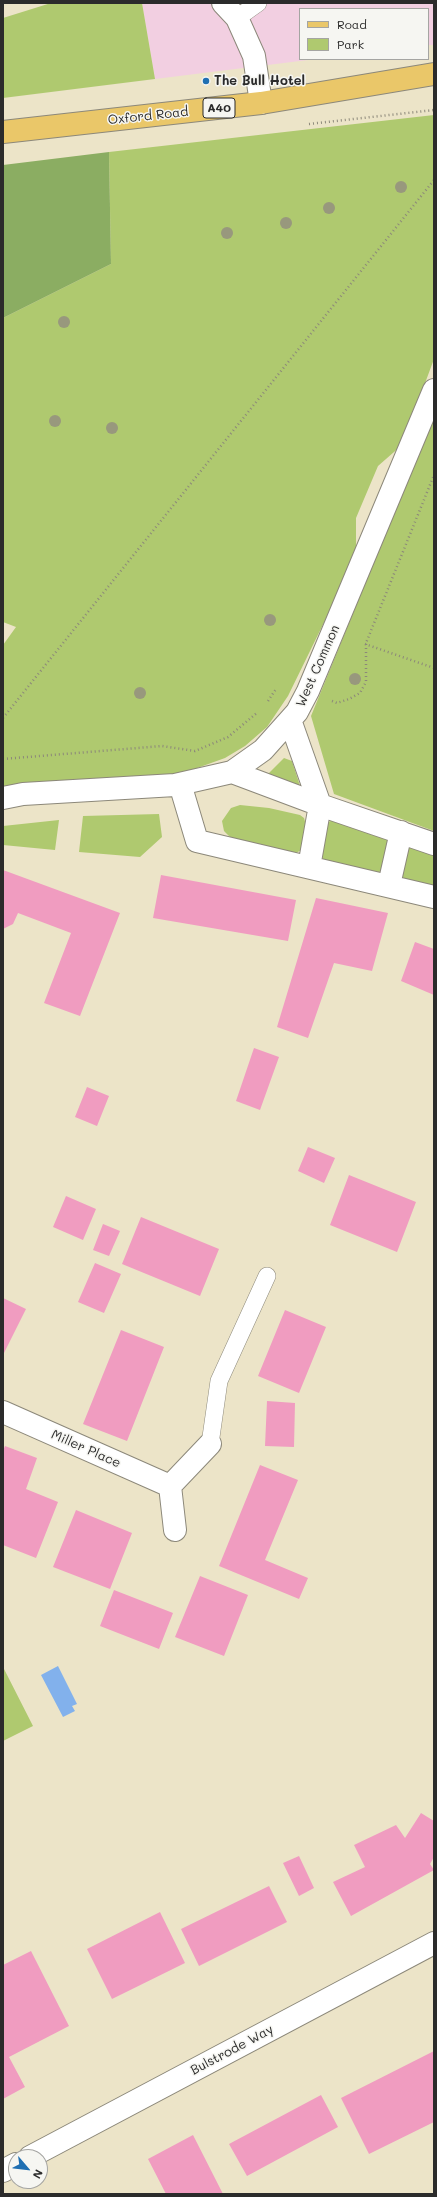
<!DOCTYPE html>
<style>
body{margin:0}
#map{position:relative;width:437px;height:2197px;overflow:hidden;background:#ece4c8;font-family:Mali,sans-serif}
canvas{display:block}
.frame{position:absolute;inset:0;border:4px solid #2b2b2b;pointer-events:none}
.legend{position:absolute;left:299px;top:8px;width:130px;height:52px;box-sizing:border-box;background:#f6f6f2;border:1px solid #a5a5a2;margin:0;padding:5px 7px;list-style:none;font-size:12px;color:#2b2b2b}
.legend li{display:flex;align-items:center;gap:8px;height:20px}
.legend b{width:20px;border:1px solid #a5a5a2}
.north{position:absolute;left:8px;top:2149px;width:40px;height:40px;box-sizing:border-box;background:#f6f6f2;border:1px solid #a5a5a2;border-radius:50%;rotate:118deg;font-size:11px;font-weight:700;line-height:16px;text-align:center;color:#2b2b2b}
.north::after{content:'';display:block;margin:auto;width:14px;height:18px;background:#1f6fb2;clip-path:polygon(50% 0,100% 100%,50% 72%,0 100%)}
</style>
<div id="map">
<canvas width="437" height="2197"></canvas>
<div class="frame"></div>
<ul class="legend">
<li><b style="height:5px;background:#eac769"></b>Road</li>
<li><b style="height:11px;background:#afc96f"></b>Park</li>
</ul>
<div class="north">N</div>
</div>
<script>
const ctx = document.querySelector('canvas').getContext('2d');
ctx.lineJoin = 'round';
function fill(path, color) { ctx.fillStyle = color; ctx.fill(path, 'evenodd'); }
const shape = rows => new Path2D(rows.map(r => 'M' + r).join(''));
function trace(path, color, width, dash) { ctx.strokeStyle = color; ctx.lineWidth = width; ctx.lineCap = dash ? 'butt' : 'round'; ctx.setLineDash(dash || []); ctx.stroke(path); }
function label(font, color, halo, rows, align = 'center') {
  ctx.font = font + ' Mali,sans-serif'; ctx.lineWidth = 3; ctx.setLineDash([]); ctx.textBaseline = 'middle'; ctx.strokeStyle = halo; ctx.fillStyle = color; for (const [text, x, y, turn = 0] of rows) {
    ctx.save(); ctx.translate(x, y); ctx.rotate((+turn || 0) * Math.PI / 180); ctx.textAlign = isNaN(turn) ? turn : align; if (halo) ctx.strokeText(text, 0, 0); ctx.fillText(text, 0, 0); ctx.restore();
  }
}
fill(shape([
 [142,3,434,3,434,45,428,45,428,9,300,9,300,59,316,59,155,79]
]), '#f2cfe1');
fill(shape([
 [51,3,142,3,155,79,3,98,3,18],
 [434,115,434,359,402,445,378,466,356,518,356,557,288,696,267,727,245,746,225,758,175,776,3,790,3,645,16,627,3,622,3,318,111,264,109,152],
 [434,415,434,831,334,794,311,716],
 [284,758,292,761,301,789,267,775],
 [240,805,269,808,300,815,304,818,308,832,303,849,296,853,233,840,224,831,222,821,231,808],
 [159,814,162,837,140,857,79,852,83,816],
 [59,820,55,850,3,845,3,826],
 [333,820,386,836,390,843,381,871,377,873,323,860,322,856,326,823],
 [406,844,434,853,434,894,399,881],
 [3,1667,33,1726,3,1741]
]), '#afc96f');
fill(shape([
 [109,152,111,264,3,318,3,165]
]), '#8bad62');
fill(shape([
 [58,1666,77,1704,72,1706,75,1711,63,1717,41,1675]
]), '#82b1ec');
fill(shape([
 [3,870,120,913,80,1016,44,1003,71,933,18,913,13,924,3,929],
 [161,875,296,900,288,941,153,918],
 [316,898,388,913,372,971,334,963,308,1038,277,1027],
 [415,942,434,949,434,995,401,981],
 [254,1048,279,1057,260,1110,236,1101],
 [87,1087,109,1096,97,1126,75,1117],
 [308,1147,335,1158,324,1183,298,1171],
 [349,1175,416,1202,397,1252,330,1225],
 [66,1196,96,1209,83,1240,53,1227],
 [141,1217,219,1249,200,1296,122,1264],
 [103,1224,120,1231,109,1256,93,1250],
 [95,1263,121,1274,104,1313,78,1302],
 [3,1298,26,1309,4,1353,3,1353],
 [285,1310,326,1327,299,1393,258,1376],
 [121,1330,164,1347,127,1441,83,1424],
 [267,1401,295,1403,294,1447,265,1446],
 [5,1446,37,1458,26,1489,58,1502,36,1558,3,1545,3,1451],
 [260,1465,298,1480,265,1560,308,1578,299,1599,219,1566],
 [76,1510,132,1533,110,1589,53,1567],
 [200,1576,248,1595,224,1656,175,1637],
 [114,1590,173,1613,159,1649,100,1626],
 [421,1813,434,1821,434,1857,430,1864,434,1870,351,1916,333,1882,365,1867,354,1845,396,1825,405,1838],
 [299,1856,314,1888,299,1896,283,1863],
 [269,1886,287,1922,199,1966,181,1929],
 [160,1912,185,1963,112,1999,87,1949],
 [31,1951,69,2026,9,2057,25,2087,3,2099,3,1965],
 [434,2051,434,2122,369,2154,341,2098],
 [321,2095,338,2127,247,2176,229,2144],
 [193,2135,223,2194,166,2194,148,2159]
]), '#f09cc0');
const lane = shape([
 [237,18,258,3],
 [210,1444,219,1381,267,1276]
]);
const street = shape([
 [223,3,237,18,254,56,261,103],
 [290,720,320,805,434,844],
 [232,772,320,805,309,867],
 [180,784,197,841,434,897],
 [3,798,23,794,175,785,232,772,263,750,297,712,308,691,434,390],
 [389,885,401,832],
 [3,1412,170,1486,210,1444],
 [170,1486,175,1530],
 [30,2157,434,1943],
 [3,2171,16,2164]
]);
const primary = shape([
 [3,132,261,103,434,74]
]);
trace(lane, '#8c887a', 18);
trace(street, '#8c887a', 24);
trace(primary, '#8c887a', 24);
trace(shape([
 [309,124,434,110],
 [365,644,434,668],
 [268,701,276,689],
 [332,701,337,703,349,699,360,693,366,682,366,643,434,475],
 [3,718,434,180],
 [3,759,162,746,195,751,228,737,258,712]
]), '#8c887a', 2.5, [1, 3]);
trace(lane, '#fff', 17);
trace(street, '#fff', 22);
trace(primary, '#eac769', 22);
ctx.fillStyle = '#98987d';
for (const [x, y] of [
 [401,187],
 [329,208],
 [286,223],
 [227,233],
 [64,322],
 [55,421],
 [112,428],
 [270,620],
 [355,679],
 [140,693]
]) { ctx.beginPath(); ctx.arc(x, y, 6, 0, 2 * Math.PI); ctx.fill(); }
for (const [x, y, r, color] of [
 [206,81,4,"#1f6fb2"]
]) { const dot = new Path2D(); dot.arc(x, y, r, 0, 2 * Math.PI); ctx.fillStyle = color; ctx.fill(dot); trace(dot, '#f6f6f2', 1.5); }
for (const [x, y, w] of [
 [219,108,32]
]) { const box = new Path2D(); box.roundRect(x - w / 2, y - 10, w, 20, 3); ctx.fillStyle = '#f6f6f2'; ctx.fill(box); trace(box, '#2b2b2b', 1); }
label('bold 12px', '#2b2b2b', null, [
 ["A40",219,108]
]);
label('bold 13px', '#2b2b2b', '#f6f6f2', [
 ["The Bull Hotel",214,81]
], 'left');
label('13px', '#2b2b2b', '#f6f6f2', [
 ["Oxford Road",148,116,-6],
 ["West Common",318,666,-66],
 ["Miller Place",86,1449,24],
 ["Bulstrode Way",232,2050,-28]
]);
</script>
